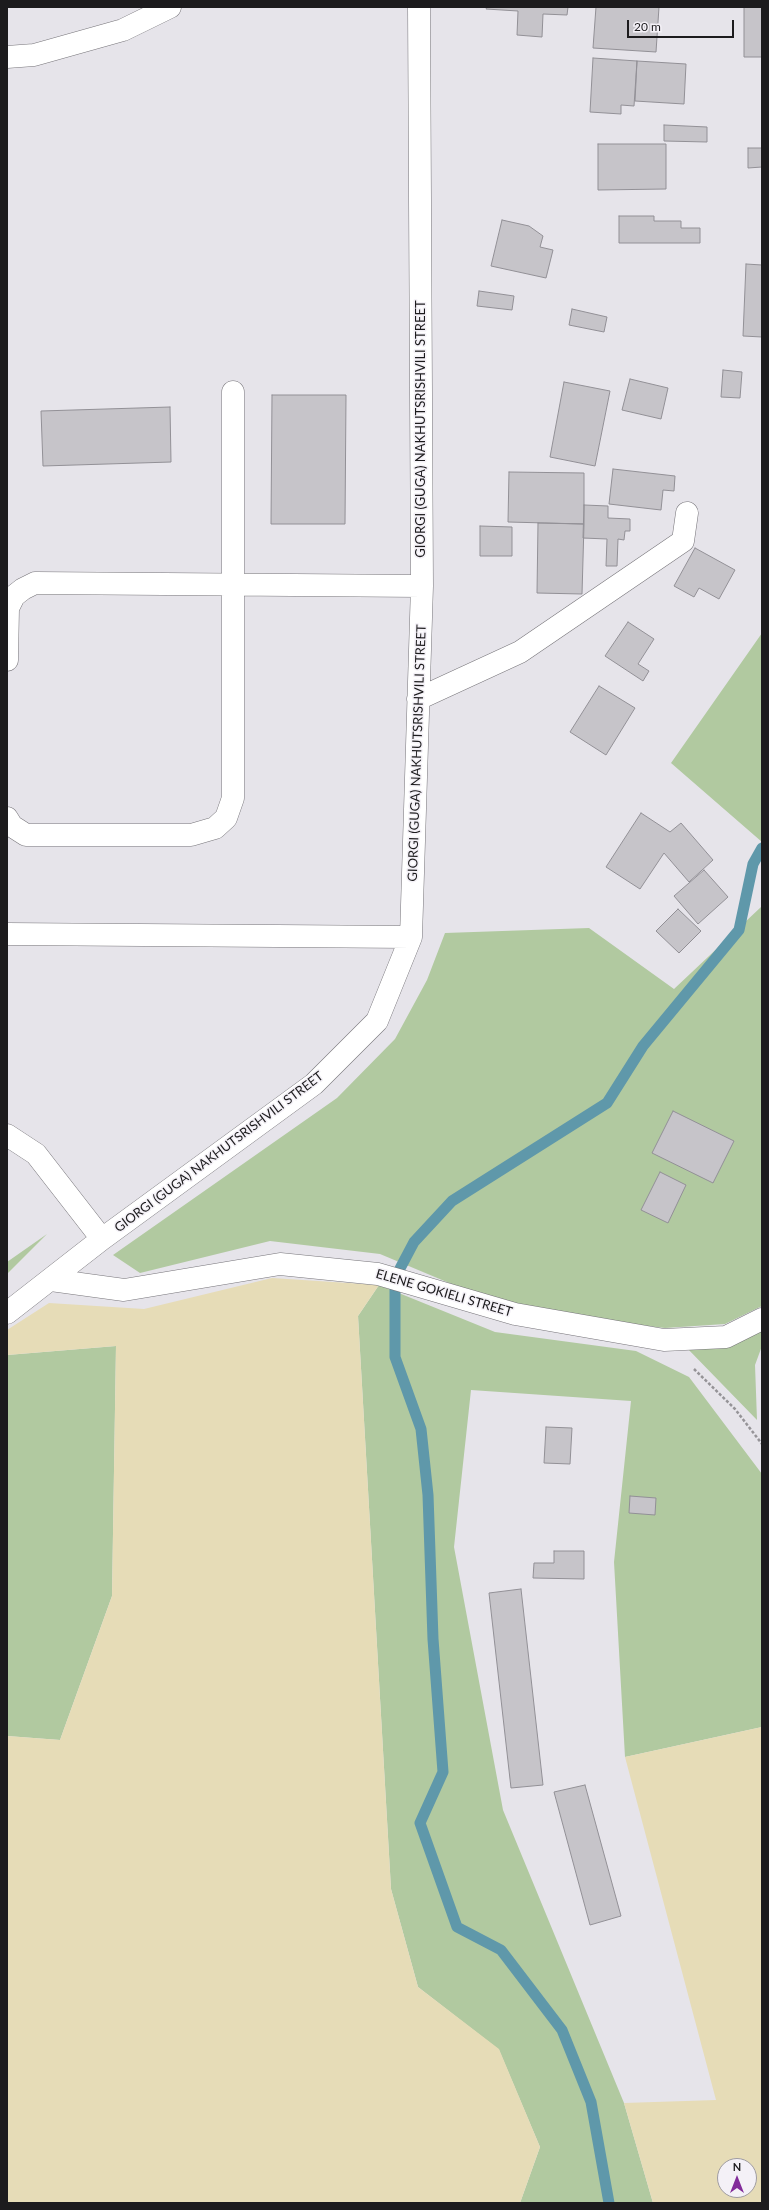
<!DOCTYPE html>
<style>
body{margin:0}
#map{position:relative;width:769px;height:2210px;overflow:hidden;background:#e6e4ea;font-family:Lato,sans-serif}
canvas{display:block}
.frame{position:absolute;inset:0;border:8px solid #1c1b1d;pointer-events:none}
.north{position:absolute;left:717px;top:2158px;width:40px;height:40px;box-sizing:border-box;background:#f4f1f7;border:1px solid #9e9ba0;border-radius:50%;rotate:0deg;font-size:11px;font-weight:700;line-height:16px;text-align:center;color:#1c1b1d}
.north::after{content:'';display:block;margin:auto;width:14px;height:18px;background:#822c9a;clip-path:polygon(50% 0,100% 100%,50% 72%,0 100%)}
.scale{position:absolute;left:627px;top:20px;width:107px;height:18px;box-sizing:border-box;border:2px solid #1c1b1d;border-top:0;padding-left:5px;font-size:12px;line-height:14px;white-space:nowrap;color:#1c1b1d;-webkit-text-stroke:3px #f4f1f7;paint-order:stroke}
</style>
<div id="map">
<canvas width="769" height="2210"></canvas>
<div class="frame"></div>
<div class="north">N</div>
<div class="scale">20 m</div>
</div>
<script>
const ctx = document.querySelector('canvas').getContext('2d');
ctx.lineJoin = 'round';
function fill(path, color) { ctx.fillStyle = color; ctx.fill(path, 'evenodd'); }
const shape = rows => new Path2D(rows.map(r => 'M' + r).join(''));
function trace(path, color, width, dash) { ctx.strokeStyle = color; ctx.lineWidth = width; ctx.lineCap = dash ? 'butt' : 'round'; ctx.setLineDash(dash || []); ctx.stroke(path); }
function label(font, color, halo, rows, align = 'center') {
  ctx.font = font + ' Lato,sans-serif'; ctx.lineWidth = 3; ctx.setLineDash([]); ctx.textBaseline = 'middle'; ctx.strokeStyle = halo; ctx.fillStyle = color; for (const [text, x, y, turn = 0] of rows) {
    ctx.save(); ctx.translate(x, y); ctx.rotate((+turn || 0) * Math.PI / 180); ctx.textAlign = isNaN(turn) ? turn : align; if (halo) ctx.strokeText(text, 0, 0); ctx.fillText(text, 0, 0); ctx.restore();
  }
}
fill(shape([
 [762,633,762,842,671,763],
 [762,902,762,1306,725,1324,665,1328,596,1320,485,1298,380,1254,270,1241,140,1273,113,1255,337,1098,395,1039,427,980,445,933,589,928,674,989,761,907],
 [47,1234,7,1274,7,1262],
 [379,1285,495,1332,636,1351,689,1377,762,1474,762,1727,625,1757,614,1562,631,1401,471,1390,454,1547,503,1810,624,2103,653,2203,520,2203,540,2147,499,2050,418,1987,391,1889,358,1316],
 [762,1329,762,1346,755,1365,757,1420,685,1346],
 [116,1346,112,1596,60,1740,7,1736,7,1355]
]), '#b1c9a0');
fill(shape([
 [272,1278,379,1285,358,1316,391,1889,418,1987,499,2049,540,2147,520,2203,7,2203,7,1736,60,1740,112,1596,116,1346,7,1355,7,1330,49,1303,144,1309],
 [762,1727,762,2203,653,2203,624,2103,716,2100,625,1757],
 [725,2166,749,2166,749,2190,725,2190]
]), '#e6dcb7');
trace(shape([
 [609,2203,591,2102,562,2030,501,1950,457,1927,420,1823,443,1772,433,1639,428,1495,421,1429,395,1357,395,1278,414,1242,452,1201,607,1103,643,1046,739,930,753,864,762,848]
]), '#5f98aa', 11);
const building = shape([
 [487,7,568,7,567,15,543,14,542,37,517,35,518,11,486,9,487,7],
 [596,7,659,7,656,52,593,48,596,7],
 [744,7,762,7,762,57,744,57,744,7],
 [593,58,637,61,634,106,621,105,621,114,590,112,593,58],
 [637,61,686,64,684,104,635,101,637,61],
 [664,125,707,127,707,142,664,141,664,125],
 [598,144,666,144,666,189,598,190,598,144],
 [748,148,762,148,762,167,748,168,748,148],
 [619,216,654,216,654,221,681,221,681,228,700,228,700,243,619,243,619,216],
 [502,220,529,226,543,236,540,247,553,250,546,278,491,266,502,220],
 [746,264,762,265,762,337,743,336,746,264],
 [479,291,514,296,512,310,477,306,479,291],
 [572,309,607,317,604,332,569,325,572,309],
 [723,370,742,372,740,398,721,397,723,370],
 [630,379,668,388,661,419,622,410,630,379],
 [564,382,610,391,595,466,550,457,564,382],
 [272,395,346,395,345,524,271,524,272,395],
 [170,407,171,462,43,466,41,411,170,407],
 [613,469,675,476,674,491,663,490,661,510,609,504,613,469],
 [509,472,584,473,584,524,508,522,509,472],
 [584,505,608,506,608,518,630,519,630,531,625,531,624,540,618,539,617,566,606,566,607,539,583,538,584,505],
 [538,523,584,524,582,594,537,593,538,523],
 [480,526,512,527,512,556,480,556,480,526],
 [695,548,735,570,719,599,699,588,694,597,674,586,695,548],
 [628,622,654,639,638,664,649,671,643,681,605,656,628,622],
 [599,686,635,708,606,755,570,732,599,686],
 [641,813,670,832,681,823,713,860,689,882,664,853,640,889,606,867,641,813],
 [704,870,728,897,698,924,674,896,704,870],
 [678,909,701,931,679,953,656,931,678,909],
 [673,1111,734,1141,713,1183,652,1153,673,1111],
 [660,1172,686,1185,668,1223,641,1210,660,1172],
 [546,1427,572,1428,570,1464,544,1463,546,1427],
 [630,1496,656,1498,655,1515,629,1513,630,1496],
 [554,1551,584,1551,584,1579,533,1578,534,1563,554,1563,554,1551],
 [521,1589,543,1785,511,1788,489,1593,521,1589],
 [585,1785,621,1916,590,1925,554,1792,585,1785]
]);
fill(building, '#c6c4c9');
trace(building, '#929096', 1);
const minor = shape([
 [7,57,34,55,123,30,170,7],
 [7,660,8,608,14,596,23,589,35,583,422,586],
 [418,699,520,652,683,541,687,513],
 [7,818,12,826,26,835,191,835,215,828,226,818,233,798,233,392],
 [7,934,411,937],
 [7,1135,36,1154,102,1239],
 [51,1280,124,1290,280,1264,378,1274,515,1314,664,1340,726,1337,762,1319],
 [7,1313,102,1239,314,1084,377,1021,411,937,422,586,419,7]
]);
trace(minor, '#77757a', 23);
trace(shape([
 [694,1369,735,1409,762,1444]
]), '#959397', 2.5, [3, 2]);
trace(minor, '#fff', 22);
label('13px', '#1c1b1d', '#f4f1f7', [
 ["GIORGI (GUGA) NAKHUTSRISHVILI STREET",421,429,-90],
 ["GIORGI (GUGA) NAKHUTSRISHVILI STREET",417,753,-88],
 ["GIORGI (GUGA) NAKHUTSRISHVILI STREET",219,1152,-37],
 ["ELENE GOKIELI STREET",444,1293,16]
]);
</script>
